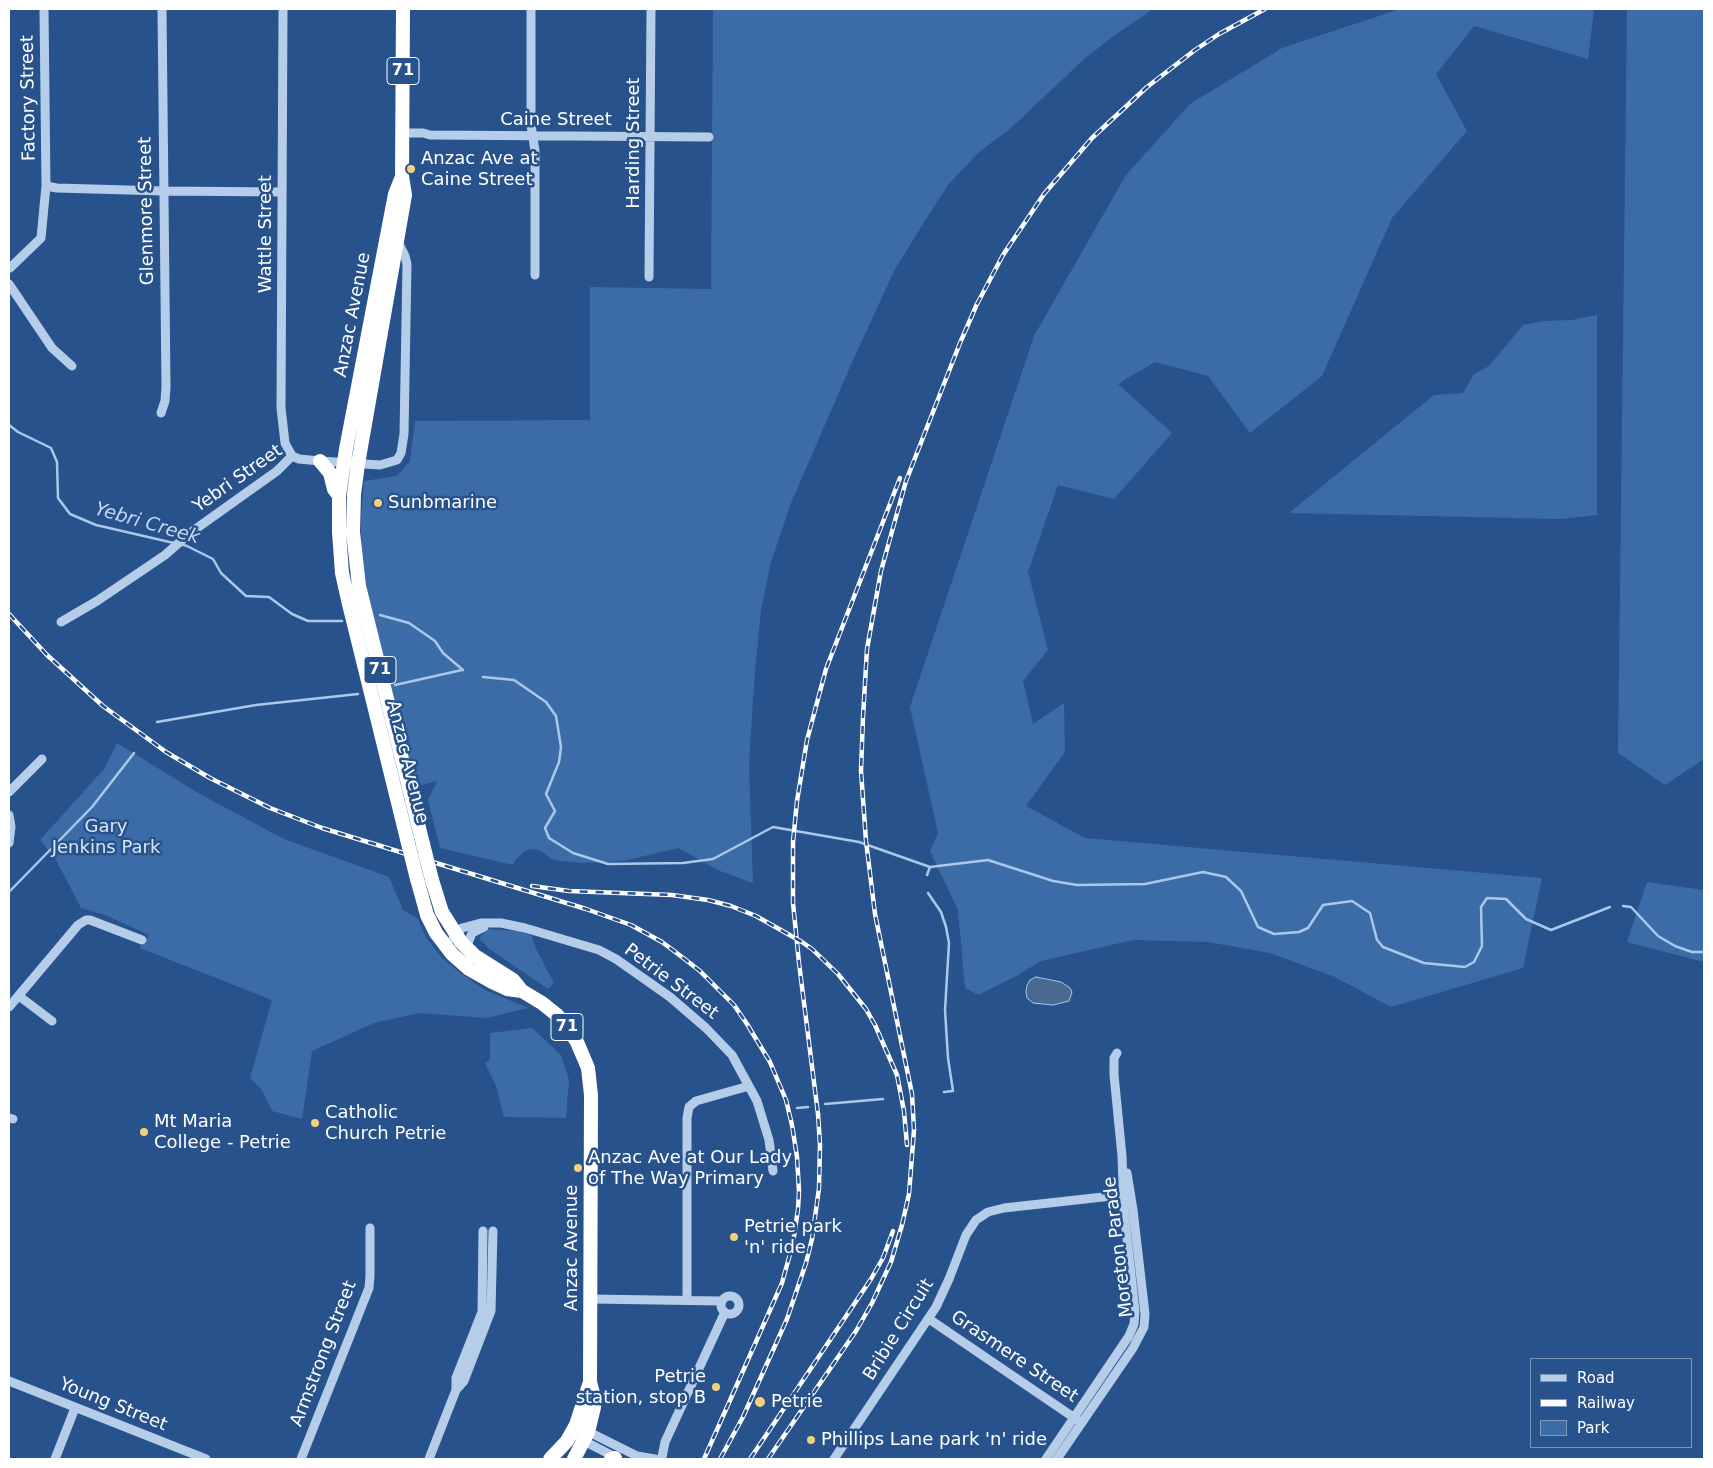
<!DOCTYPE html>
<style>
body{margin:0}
#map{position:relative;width:1713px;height:1468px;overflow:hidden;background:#28528b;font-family:"DejaVu Sans",sans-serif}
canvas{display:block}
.frame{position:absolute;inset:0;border:10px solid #fff;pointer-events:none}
.legend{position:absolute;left:1530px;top:1358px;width:162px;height:90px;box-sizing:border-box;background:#28528b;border:1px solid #7e97b9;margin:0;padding:6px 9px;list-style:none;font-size:15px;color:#fff}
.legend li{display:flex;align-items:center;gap:10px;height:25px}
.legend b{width:25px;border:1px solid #7e97b9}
</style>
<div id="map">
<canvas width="1713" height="1468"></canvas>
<div class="frame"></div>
<ul class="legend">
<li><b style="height:6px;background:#b6cde9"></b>Road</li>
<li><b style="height:6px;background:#fff"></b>Railway</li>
<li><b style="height:14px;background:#3c6ca7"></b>Park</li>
</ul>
</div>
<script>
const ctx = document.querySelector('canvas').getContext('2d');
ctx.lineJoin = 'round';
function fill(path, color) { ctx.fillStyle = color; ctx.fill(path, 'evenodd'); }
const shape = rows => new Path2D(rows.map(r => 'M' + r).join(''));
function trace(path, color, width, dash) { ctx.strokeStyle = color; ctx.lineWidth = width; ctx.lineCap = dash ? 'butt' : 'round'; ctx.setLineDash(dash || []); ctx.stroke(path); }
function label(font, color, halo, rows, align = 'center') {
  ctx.font = font + ' "DejaVu Sans",sans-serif'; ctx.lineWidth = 5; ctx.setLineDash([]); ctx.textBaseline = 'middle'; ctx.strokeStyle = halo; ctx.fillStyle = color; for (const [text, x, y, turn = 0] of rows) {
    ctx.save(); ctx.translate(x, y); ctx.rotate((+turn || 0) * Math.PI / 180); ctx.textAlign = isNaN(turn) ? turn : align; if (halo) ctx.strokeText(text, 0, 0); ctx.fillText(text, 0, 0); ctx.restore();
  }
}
fill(shape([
 [713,9,1153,9,1111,38,1083,60,1011,128,979,152,948,185,921,227,894,271,850,367,791,503,771,562,761,610,754,683,749,766,753,883,720,871,678,848,623,861,583,863,553,860,541,851,533,849,525,851,515,860,513,865,440,848,428,800,437,781,414,787,362,568,361,516,364,481,397,476,410,461,415,421,590,420,590,287,711,289],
 [1400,9,1594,9,1588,59,1474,26,1436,74,1467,131,1392,218,1322,376,1250,433,1208,376,1155,362,1118,384,1172,433,1114,499,1058,485,1028,572,1048,650,1023,681,1033,724,1064,703,1065,752,1026,806,1085,838,1542,878,1523,968,1391,1007,1335,977,1270,953,1208,942,1133,940,1041,961,1018,975,978,995,965,988,958,910,930,851,938,833,910,707,1034,336,1126,175,1190,104,1282,48],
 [1627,9,1704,9,1704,759,1665,785,1618,753],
 [1597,315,1597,515,1561,519,1289,513,1434,395,1463,393,1474,374,1489,366,1523,325,1543,321,1572,320],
 [117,743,198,793,284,839,389,877,403,910,417,918,427,939,442,958,459,972,485,990,528,1008,487,1018,419,1013,374,1023,312,1051,302,1119,272,1111,262,1090,250,1078,272,1000,140,948,149,935,105,915,81,908,55,858,40,840,104,769],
 [1647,882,1704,890,1704,962,1627,942],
 [487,929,520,931,531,935,536,949,554,983,548,989,488,948,479,938],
 [532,1028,561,1055,569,1080,566,1118,504,1117,496,1086,485,1063,490,1060,490,1033]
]), '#3c6ca7');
const water = shape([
 [1036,977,1061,982,1070,988,1072,992,1069,1001,1053,1005,1033,1003,1027,998,1026,992,1027,985,1030,980,1036,977]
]);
fill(water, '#4a6991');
trace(water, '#aac8ea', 1);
trace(shape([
 [9,425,18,432,51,448,57,462,58,498,70,514,96,525,174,543],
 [180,544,187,546,213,559,221,573,246,596,269,597,292,614,308,621,342,621],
 [380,615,409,623,435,641,443,653,463,670],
 [483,677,514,680,546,702,556,716,561,747,559,762,546,794,555,811,545,828,549,838,573,853,608,864,683,863,713,859,773,827,859,842,930,867,988,860,1053,881,1077,885,1145,884,1203,872,1226,877,1241,891,1258,927,1274,934,1299,932,1308,928,1323,905,1352,901,1370,913,1377,940,1383,947,1424,963,1465,967,1474,962,1482,946,1481,907,1487,898,1506,899,1526,919,1551,930,1610,907],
 [395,685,462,670],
 [157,722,256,705,358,694],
 [927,875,930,867],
 [9,892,92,807,134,753],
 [928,893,941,912,946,927,949,943,945,1010,948,1058,953,1091,944,1092],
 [1623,906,1631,907,1658,936,1675,946,1692,952,1704,952],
 [825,1104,883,1099],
 [797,1108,808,1107]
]), '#aac8ea', 2.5);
trace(shape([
 [283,9,281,408,285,443,292,456],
 [531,9,531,125,535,151,535,275],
 [403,133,423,133,430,135,709,137],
 [46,186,57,188,163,191,282,192],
 [10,268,41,238,46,186,44,9],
 [649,277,651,9],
 [9,284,52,348,72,366],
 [161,413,165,401,166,387,162,9],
 [292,456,299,459,320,461,380,465,397,460,401,453,404,434,407,264,405,256,398,242],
 [61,622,97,601,165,555,190,533,277,471,292,456],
 [9,792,42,759],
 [9,815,11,827,9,843],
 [453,938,455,934,462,928,481,923,501,923,525,928,599,950,616,959,670,997,706,1028,732,1055,757,1101,769,1140,773,1171],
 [468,949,468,943,472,933,484,927],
 [19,996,52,1021],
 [9,1007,78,925,86,920,90,920,142,940],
 [9,1118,13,1119],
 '721 1305a9 9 0 1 1 18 0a9 9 0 1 1-18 0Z',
 [591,1299,721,1301],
 [687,1300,687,1118,689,1107,696,1101,749,1086],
 [929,1319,1079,1421],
 [9,1381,206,1459],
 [456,1390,464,1381,491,1311,493,1231],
 [585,1430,637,1456,655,1459],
 [580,1439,617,1458],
 [662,1457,665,1442,725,1312],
 [55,1459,75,1408],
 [301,1459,369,1288,370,1275,370,1228],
 [429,1459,456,1390,456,1378,482,1312,483,1231],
 [834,1459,936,1307,949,1279,966,1235,976,1220,988,1212,1004,1208,1130,1194],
 [1046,1459,1129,1336,1134,1324,1135,1311,1124,1211,1122,1156,1114,1075,1114,1058,1117,1053],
 [1057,1459,1133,1348,1144,1327,1145,1314,1133,1210,1127,1173]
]), '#b6cde9', 9);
trace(shape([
 [403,9,402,176,405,195,358,464,354,494,353,532,359,586,423,844],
 [401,179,395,194,346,449,339,496,339,532,342,573,348,600,407,839],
 [320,461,330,473,334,489,337,493],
 [417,879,427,915,436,933,452,954,469,969,492,982,507,989,522,991],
 [432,880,442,912,461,942,475,956,513,980,522,991,542,1003,557,1015,570,1031,577,1042,588,1068,591,1095,590,1382,594,1397,594,1407,588,1432,574,1459],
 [550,1459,567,1441,576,1425,590,1382],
 [611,1459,615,1458]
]), '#fff', 14);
const rail = shape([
 [9,614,47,655,103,706,166,752,210,778,270,808,322,828,586,909,631,925,662,942,682,957,700,971,734,1005,747,1024,770,1062,786,1100,792,1125,797,1157,799,1191,798,1209,793,1243,782,1283,704,1459],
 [532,886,569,891,672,895,708,900,731,906,756,916,802,942,812,949,838,974,866,1009,875,1025,897,1075,904,1111,907,1145],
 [720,1459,743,1417,787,1319,806,1263,812,1239,819,1188,820,1145,818,1114,799,963,793,903,793,842,797,801,807,740,826,669,900,478],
 [750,1459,871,1279,883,1258,893,1231],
 [768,1459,856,1331,872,1303,891,1262,902,1225,909,1194,914,1130,912,1094,875,914,866,841,861,771,863,717,867,649,881,571,906,481,960,343,977,304,1003,255,1044,194,1092,138,1147,87,1195,50,1219,34,1265,9]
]);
trace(rail, '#fff', 4.5);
trace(rail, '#28528b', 2.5, [8]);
trace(shape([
 [407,839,417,879],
 [423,844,432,880]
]), '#fff', 14);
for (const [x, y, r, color] of [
 [411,169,5,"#f2d07c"],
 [378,503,5,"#f2d07c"],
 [315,1123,5,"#f2d07c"],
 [144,1132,5,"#f2d07c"],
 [578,1168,5,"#f2d07c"],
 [734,1237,5,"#f2d07c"],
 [716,1387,5,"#f2d07c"],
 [760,1402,6,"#f2d07c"],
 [811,1440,5,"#f2d07c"]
]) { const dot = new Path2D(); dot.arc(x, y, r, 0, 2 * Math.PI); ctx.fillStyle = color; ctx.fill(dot); trace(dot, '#28528b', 2); }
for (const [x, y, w] of [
 [403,71,32],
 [380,670,32],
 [567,1027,32]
]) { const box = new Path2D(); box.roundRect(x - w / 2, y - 13.5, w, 27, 4); ctx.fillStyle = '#28528b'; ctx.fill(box); trace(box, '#fff', 1); }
label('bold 16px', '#fff', null, [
 ["71",403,71],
 ["71",380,670],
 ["71",567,1027]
]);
label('18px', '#fff', '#28528b', [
 ["Factory Street",29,98,-91],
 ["Caine Street",556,120],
 ["Harding Street",634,143,-90],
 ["Glenmore Street",147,211,-91],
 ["Wattle Street",266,234,-90],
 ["Anzac Avenue",353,315,-79],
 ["Yebri Street",238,479,-35],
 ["Anzac Avenue",407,762,76],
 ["Petrie Street",671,982,37],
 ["Moreton Parade",1119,1247,-97],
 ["Anzac Avenue",572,1248,-90],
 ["Bribie Circuit",899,1330,-58],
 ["Armstrong Street",324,1354,-69],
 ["Grasmere Street",1014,1357,34],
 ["Young Street",113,1405,22]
]);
label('18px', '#fff', '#28528b', [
 ["Anzac Ave at",421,159],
 ["Caine Street",421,180],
 ["Sunbmarine",388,503],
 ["Catholic",325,1113],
 ["Church Petrie",325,1134],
 ["Mt Maria",154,1122],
 ["College - Petrie",154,1143],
 ["Anzac Ave at Our Lady",588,1158],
 ["of The Way Primary",588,1179],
 ["Petrie park",744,1227],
 ["'n' ride",744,1248],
 ["Petrie",706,1377,"right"],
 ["station, stop B",706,1398,"right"],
 ["Petrie",771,1402],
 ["Phillips Lane park 'n' ride",821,1440]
], 'left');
label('18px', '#dae7f7', '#28528b', [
 ["Gary",106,827],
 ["Jenkins Park",106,848]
]);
label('italic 19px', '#c2d7f1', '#28528b', [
 ["Yebri Creek",147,524,16]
]);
</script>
